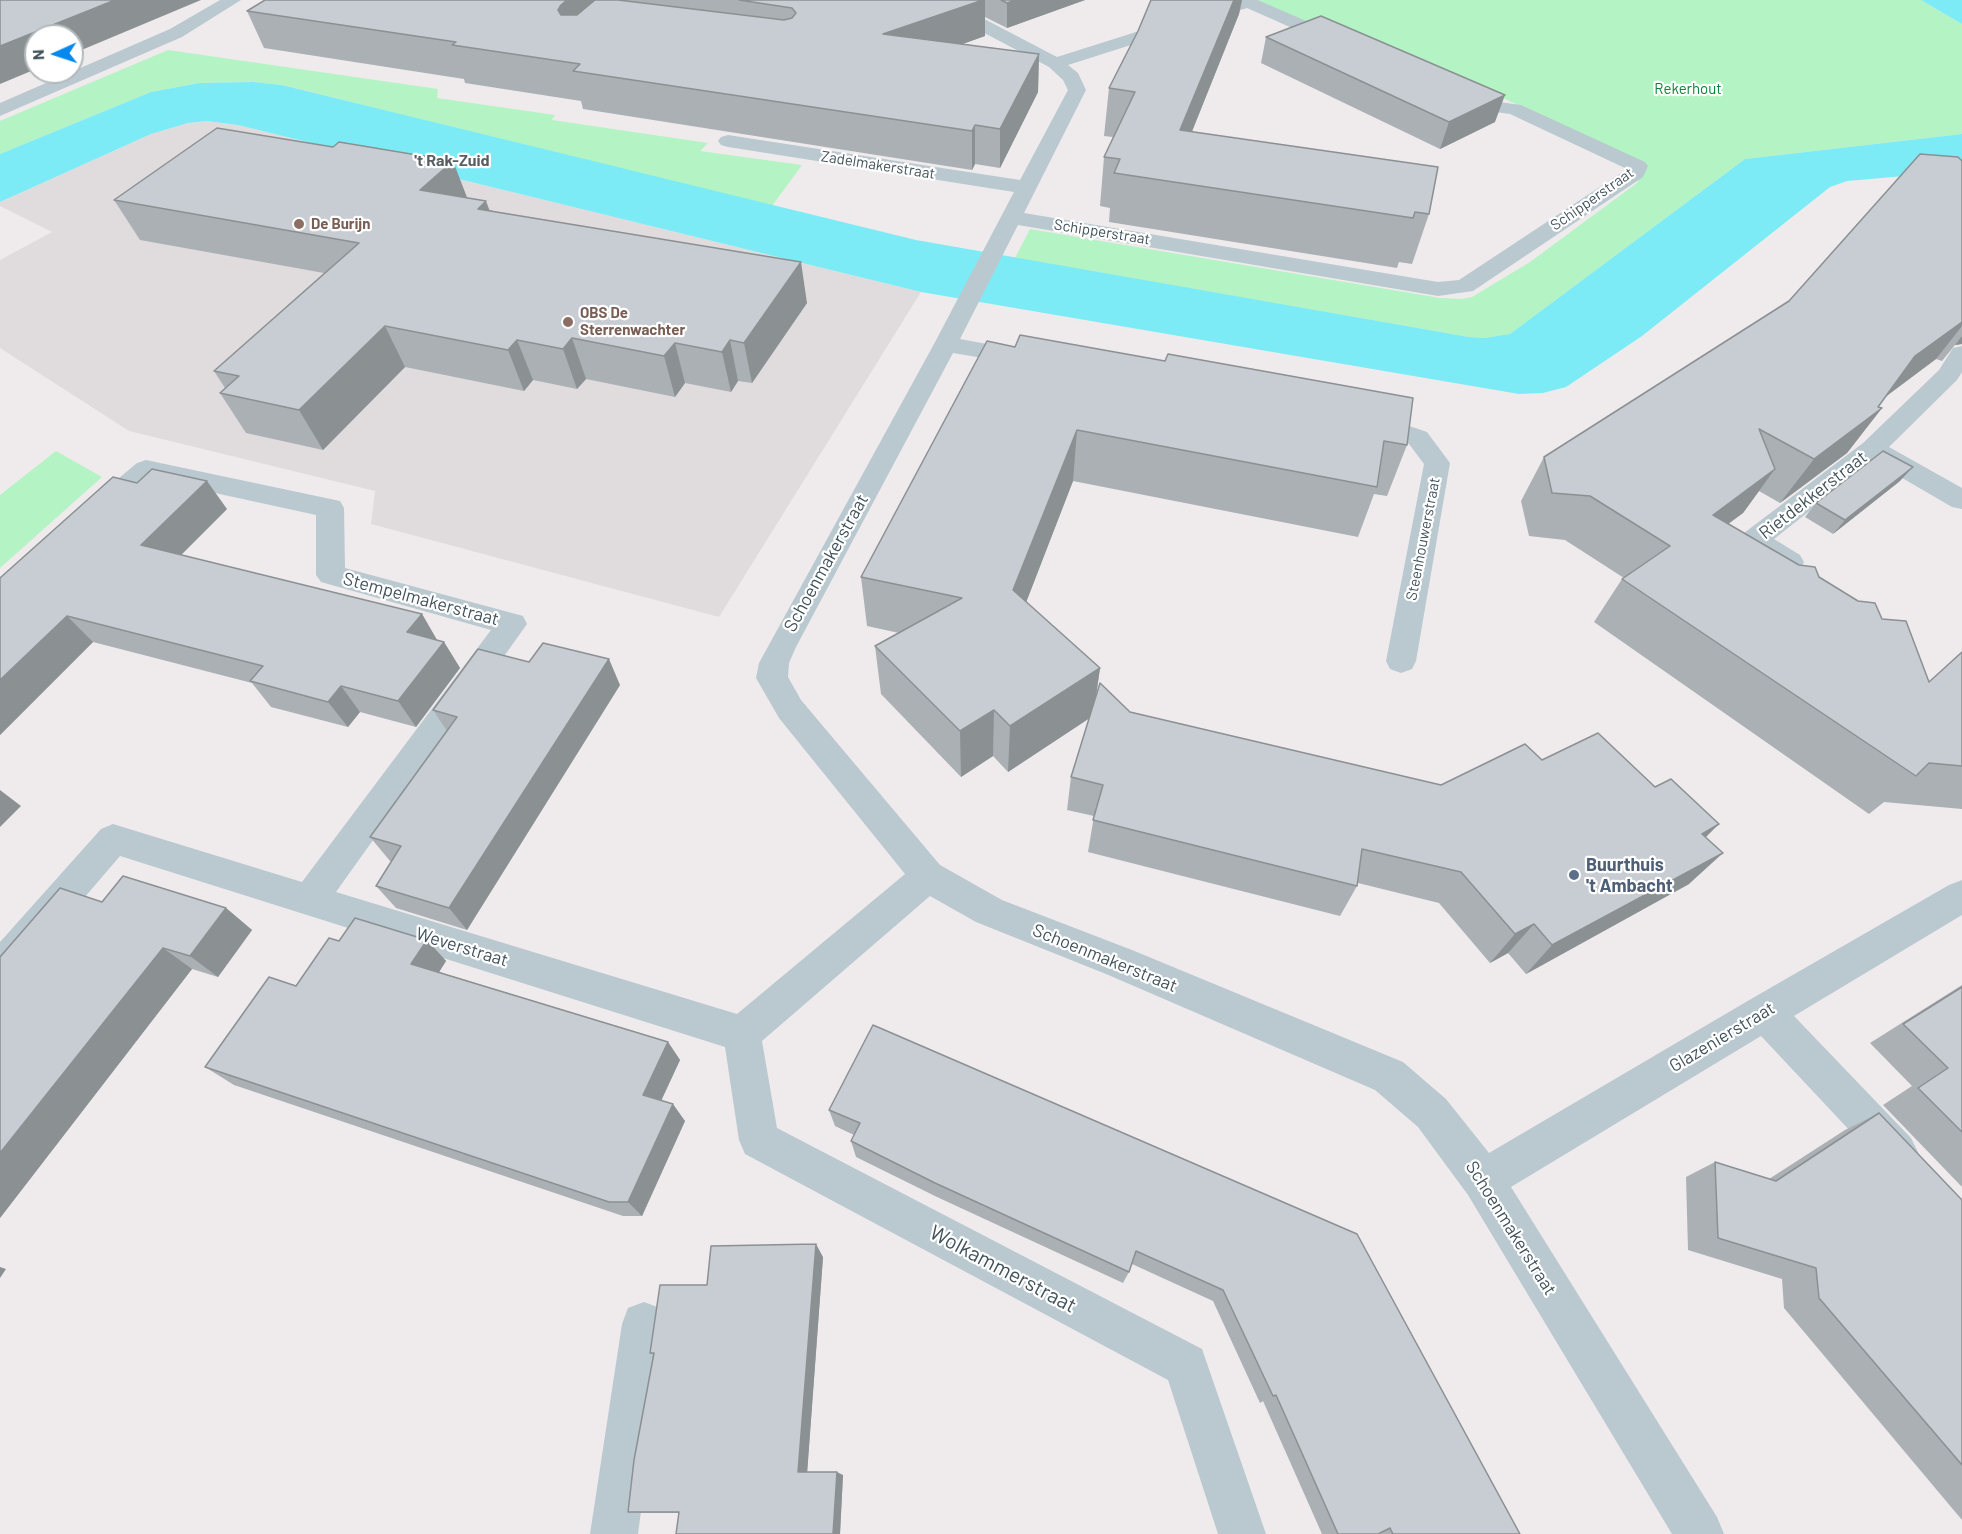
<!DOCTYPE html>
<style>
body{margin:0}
#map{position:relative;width:1962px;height:1534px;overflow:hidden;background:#efebec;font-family:Barlow,sans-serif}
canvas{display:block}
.north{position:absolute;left:24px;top:24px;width:60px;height:60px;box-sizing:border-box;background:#fff;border:2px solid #b3babd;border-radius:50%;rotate:267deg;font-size:16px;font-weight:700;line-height:24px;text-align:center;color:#42535b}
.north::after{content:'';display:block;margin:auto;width:21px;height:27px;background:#0689ef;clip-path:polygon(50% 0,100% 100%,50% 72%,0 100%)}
</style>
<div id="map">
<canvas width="1962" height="1534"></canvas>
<div class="north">N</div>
</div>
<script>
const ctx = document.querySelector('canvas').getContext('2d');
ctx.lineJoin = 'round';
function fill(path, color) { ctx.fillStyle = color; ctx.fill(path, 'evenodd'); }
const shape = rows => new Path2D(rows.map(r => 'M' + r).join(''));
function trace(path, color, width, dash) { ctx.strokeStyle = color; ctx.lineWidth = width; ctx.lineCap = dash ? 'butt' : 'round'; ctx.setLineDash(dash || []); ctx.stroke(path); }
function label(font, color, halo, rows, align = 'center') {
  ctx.font = font + ' Barlow,sans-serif'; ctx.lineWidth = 4.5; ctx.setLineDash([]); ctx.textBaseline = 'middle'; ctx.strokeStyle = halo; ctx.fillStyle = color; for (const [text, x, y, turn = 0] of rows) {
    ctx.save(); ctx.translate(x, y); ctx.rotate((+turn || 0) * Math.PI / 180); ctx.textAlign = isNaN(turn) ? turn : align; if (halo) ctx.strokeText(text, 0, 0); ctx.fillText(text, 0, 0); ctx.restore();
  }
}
fill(shape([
 [207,121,238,125,921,292,719,617,371,524,375,491,129,431,0,348,0,260,52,232,0,206,0,202,151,134,188,123]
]), '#e0dcde');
fill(shape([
 [1258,0,1921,0,1962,24,1962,134,1745,159,1510,334,1484,338,1469,337,1015,258,1030,229,1440,298,1462,299,1472,297,1530,262,1637,183,1642,173,1634,160,1503,98,1468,96],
 [168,50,438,89,437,98,555,115,552,120,708,143,700,151,802,165,772,206,283,85,253,82,199,83,151,92,0,154,0,121],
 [56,451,102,477,0,568,0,495]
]), '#b4f3c4');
fill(shape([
 [1921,0,1962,0,1962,24],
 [253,82,282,85,916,240,1469,337,1484,338,1510,334,1745,159,1962,134,1962,171,1847,181,1830,187,1642,336,1566,387,1543,393,1519,394,921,292,238,125,207,121,188,123,151,134,0,202,0,154,151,92,199,83]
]), '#7cebf5');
fill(shape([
 [220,0,241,0,182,37,0,116,0,103,170,29,220,0],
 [926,0,948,0,1057,57,1237,0,1258,0,1347,39,1350,43,1347,47,1341,48,1335,47,1247,8,1068,65,1078,73,1086,90,1024,213,1438,282,1459,280,1627,169,1510,114,1467,108,1452,101,1449,97,1452,93,1459,91,1478,99,1521,105,1645,162,1648,166,1643,177,1473,291,1438,296,1018,225,960,339,1025,351,1034,353,1037,358,1034,363,1025,365,953,353,796,647,789,663,788,677,801,700,940,865,1002,900,1132,950,1403,1062,1446,1099,1489,1153,1751,999,1949,885,1962,880,1962,915,1794,1016,1911,1138,1918,1152,1911,1166,1897,1173,1883,1166,1761,1036,1511,1187,1717,1517,1724,1534,1672,1534,1468,1195,1418,1127,1375,1090,1106,974,976,922,930,896,762,1041,777,1128,1202,1349,1266,1534,1218,1534,1168,1380,745,1154,739,1140,725,1047,120,856,13,981,0,986,0,942,101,829,113,824,302,882,491,630,321,582,316,575,316,515,151,479,108,518,98,521,88,518,84,511,88,504,137,463,146,460,340,501,344,508,345,568,512,613,523,616,527,624,336,892,737,1014,905,874,779,718,756,678,759,663,934,344,1014,192,728,147,721,145,718,141,721,137,728,135,1020,180,1068,90,1063,80,1049,67,929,4,926,0],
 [1962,346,1962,372,1957,380,1889,447,1962,488,1962,509,1952,507,1873,461,1774,539,1800,555,1804,562,1800,569,1790,572,1780,569,1744,547,1740,540,1744,533,1863,443,1939,370,1953,348,1962,346],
 [1365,411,1427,432,1450,463,1416,661,1412,669,1401,673,1390,669,1386,661,1424,464,1409,444,1356,425,1352,419,1356,413,1365,411],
 [644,1302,660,1308,666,1324,638,1534,590,1534,622,1324,628,1308,644,1302]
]), '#bac9d0');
fill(shape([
 [265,0,1085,0,1007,28,985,17,985,36,962,44,1039,54,1038,92,1000,168,975,164,972,170,583,109,581,101,465,83,464,79,264,48,247,11],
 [1151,0,1242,0,1239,14,1192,131,1429,214,1412,264,1399,262,1397,268,1109,222,1110,208,1100,206,1104,157,1113,137,1104,136,1109,88,1138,31],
 [1266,37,1495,122,1440,149,1261,63],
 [1962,161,1962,344,1955,345,1942,361,1936,359,1886,396,1878,407,1882,408,1847,453,1780,503,1759,491,1743,513,1728,524,1819,577,1882,619,1929,682,1962,652,1962,809,1884,802,1869,814,1594,622,1622,579,1624,578,1565,540,1529,536,1521,501,1544,457,1789,301],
 [467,198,490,210,807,303,752,383,738,381,731,392,685,383,675,397,586,379,577,389,533,380,524,391,405,367,323,450,246,433,220,393,225,388,214,371,324,273,140,240,114,200],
 [987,341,1407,445,1387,496,1374,494,1358,537,1073,481,1026,602,1100,668,1096,697,1130,712,1441,785,1542,760,1706,838,1689,884,1526,974,1508,953,1490,963,1439,903,1358,883,1357,886,1340,916,1088,852,1094,816,1067,810,1071,777,1089,718,1008,772,993,756,961,777,881,694,875,646,899,633,867,626,861,577],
 [1900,481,1833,534,1805,517,1816,503],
 [227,509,181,555,422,614,437,640,444,642,460,668,416,727,360,712,348,727,271,707,252,683,93,642,0,735,0,578],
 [620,685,467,930,396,908,376,886,392,861,390,861,370,837,447,731,433,710],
 [102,902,226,908,252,930,218,977,192,969,0,1218,0,957],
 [427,940,446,961,439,972,668,1042,680,1060,661,1100,685,1121,642,1216,623,1216,234,1085,205,1067,296,986,339,941],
 [1962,985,1962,1187,1883,1105,1912,1086,1870,1043],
 [829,1110,1357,1234,1520,1534,1322,1534,1263,1401,1260,1403,1213,1301,1132,1264,1129,1272,1123,1283,937,1197,856,1157,851,1141,854,1135,835,1126],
 [1879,1113,1962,1200,1962,1520,1784,1308,1782,1279,1688,1250,1686,1177,1715,1162,1769,1179,1845,1130],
 [823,1257,807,1472,843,1475,840,1534,676,1534,679,1513,644,1513,628,1512,654,1355,650,1353,707,1285]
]), '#abb0b5');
fill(shape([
 [115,0,201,0,72,54,72,36,36,36,36,69,0,84,0,46],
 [567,0,616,0,571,42,558,10,561,5],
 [983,0,985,0,985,36,885,72,883,34],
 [1016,0,1085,0,1007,28,1007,3],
 [1234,0,1242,0,1239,14,1173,179,1180,130],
 [1039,54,1038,92,1000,168,1000,129],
 [1505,95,1495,122,1440,149,1449,122],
 [975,125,975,164,972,170,972,131],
 [453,161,468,200,420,190],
 [486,201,501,241,478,209],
 [801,262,807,303,752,383,744,343],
 [1962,322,1962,326,1936,359,1880,401,1915,356],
 [385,326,405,367,323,450,299,410],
 [1962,336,1962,344,1955,345],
 [572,338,586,379,577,389,563,349],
 [517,340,533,380,524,391,508,350],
 [730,340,738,381,731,392,722,352],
 [675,343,685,383,675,397,664,356],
 [1882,408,1847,453,1780,503,1814,459],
 [1077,430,1073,481,1012,639,1013,590],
 [1913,467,1900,481,1833,534,1845,520],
 [1775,469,1743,513,1682,558,1713,515],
 [207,481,227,509,164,572,141,545],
 [422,614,437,640,407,632],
 [67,616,93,642,0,735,0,680],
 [444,642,460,668,416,727,398,701],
 [609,659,620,685,467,930,449,908],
 [1100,668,1093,716,1008,772,1010,726],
 [341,686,360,712,348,727,328,702],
 [994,710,993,756,961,777,960,731],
 [0,790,21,806,0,827],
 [1719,824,1687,856,1702,834],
 [1723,853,1689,884,1526,974,1552,945],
 [226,908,252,930,218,977,190,956],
 [1534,924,1508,953,1490,963,1515,934],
 [427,940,446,961,431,985,411,964],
 [163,948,192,969,0,1218,0,1153],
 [668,1042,680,1060,656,1112,643,1095],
 [673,1104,685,1121,642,1216,628,1202],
 [816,1244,823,1257,807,1475,798,1472],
 [0,1267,6,1269,0,1278],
 [837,1472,843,1475,840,1534,833,1534]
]), '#8b9093');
const building = shape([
 [0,0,115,0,0,46,0,0],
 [265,0,567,0,561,5,558,10,561,15,577,15,595,0,618,0,784,20,792,18,796,13,792,8,739,0,983,0,883,34,1039,54,1000,129,975,125,972,131,573,71,580,64,452,45,456,42,247,11,265,0],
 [1001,0,1016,0,1007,3,1001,0],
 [1151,0,1234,0,1180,130,1438,167,1429,214,1415,212,1413,218,1114,173,1120,159,1104,157,1135,92,1109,88,1138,31,1151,0],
 [1321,16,1505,95,1449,122,1266,37,1321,16],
 [217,128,333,147,339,142,453,161,420,190,486,201,478,209,801,262,744,343,730,340,722,352,675,343,664,356,572,338,563,349,517,340,508,350,385,326,299,410,220,393,239,376,214,371,359,243,114,200,217,128],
 [1920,154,1958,157,1962,161,1962,322,1915,356,1878,407,1882,408,1814,459,1759,429,1775,469,1713,515,1799,565,1815,567,1819,577,1858,601,1875,603,1882,619,1906,621,1929,682,1962,652,1962,766,1929,763,1916,776,1622,579,1670,546,1590,496,1552,493,1544,457,1789,301,1920,154],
 [1020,335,1165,361,1168,354,1413,398,1407,445,1384,441,1377,487,1077,430,1013,590,1100,668,1010,726,994,710,960,731,875,646,962,598,861,577,987,341,1015,347,1020,335],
 [1883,451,1913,467,1845,520,1816,503,1883,451],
 [152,469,207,481,141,545,422,614,407,632,444,642,398,701,341,686,328,702,250,681,263,666,67,616,0,680,0,578,113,477,137,483,152,469],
 [543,643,609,659,449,908,376,886,401,846,370,837,457,717,433,710,478,649,529,662,543,643],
 [1100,683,1130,712,1441,785,1525,744,1542,760,1598,733,1655,787,1671,779,1719,824,1702,834,1723,853,1552,945,1534,924,1515,934,1461,872,1362,849,1357,886,1093,820,1103,785,1071,777,1100,683],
 [123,876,226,908,190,956,163,948,0,1153,0,957,60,888,102,902,123,876],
 [355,918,427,940,411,964,668,1042,643,1095,673,1104,628,1202,609,1202,205,1067,269,977,296,986,329,938,339,941,355,918],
 [1962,987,1962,1132,1918,1088,1948,1068,1903,1024,1962,987],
 [873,1025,1357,1234,1520,1534,1393,1534,1390,1528,1378,1534,1338,1534,1276,1395,1273,1396,1223,1290,1136,1251,1129,1272,935,1183,851,1141,860,1123,829,1110,873,1025],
 [1879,1113,1962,1200,1962,1465,1819,1298,1816,1268,1718,1238,1715,1162,1776,1181,1879,1113],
 [816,1244,798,1472,837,1472,833,1534,676,1534,679,1512,628,1512,634,1460,654,1353,650,1353,660,1285,707,1285,711,1246,816,1244]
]);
fill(building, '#c7cdd2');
trace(building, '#8b9093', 1.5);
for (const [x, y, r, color] of [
 [299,224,6,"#8d6e63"],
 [568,322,6,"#8d6e63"],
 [1574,875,6,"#5c6f8a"]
]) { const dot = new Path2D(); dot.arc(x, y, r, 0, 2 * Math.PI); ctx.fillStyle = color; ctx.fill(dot); trace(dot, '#fff', 2); }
label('15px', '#0d8339', '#fff', [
 ["Rekerhout",1688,89]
]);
label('15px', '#42535b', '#fff', [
 ["Zadelmakerstraat",878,165,9],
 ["Schipperstraat",1592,199,-35],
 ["Schipperstraat",1102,232,9],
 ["Steenhouwerstraat",1423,539,-79]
]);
label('bold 15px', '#785e54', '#fff', [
 ["De Burijn",311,224],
 ["OBS De",580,313],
 ["Sterrenwachter",580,330]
], 'left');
label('bold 16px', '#585e62', '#fff', [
 ["'t Rak-Zuid",452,161]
]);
label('18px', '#42535b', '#fff', [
 ["Rietdekkerstraat",1813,495,-38],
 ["Schoenmakerstraat",826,563,-61],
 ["Stempelmakerstraat",421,599,15],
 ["Weverstraat",462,947,17],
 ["Schoenmakerstraat",1105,958,22],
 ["Glazenierstraat",1722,1037,-31],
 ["Schoenmakerstraat",1511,1228,58]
]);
label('bold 18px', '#4e5e75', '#fff', [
 ["Buurthuis",1586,865],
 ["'t Ambacht",1586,886]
], 'left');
label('21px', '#42535b', '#fff', [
 ["Wolkammerstraat",1003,1269,28]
]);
</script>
